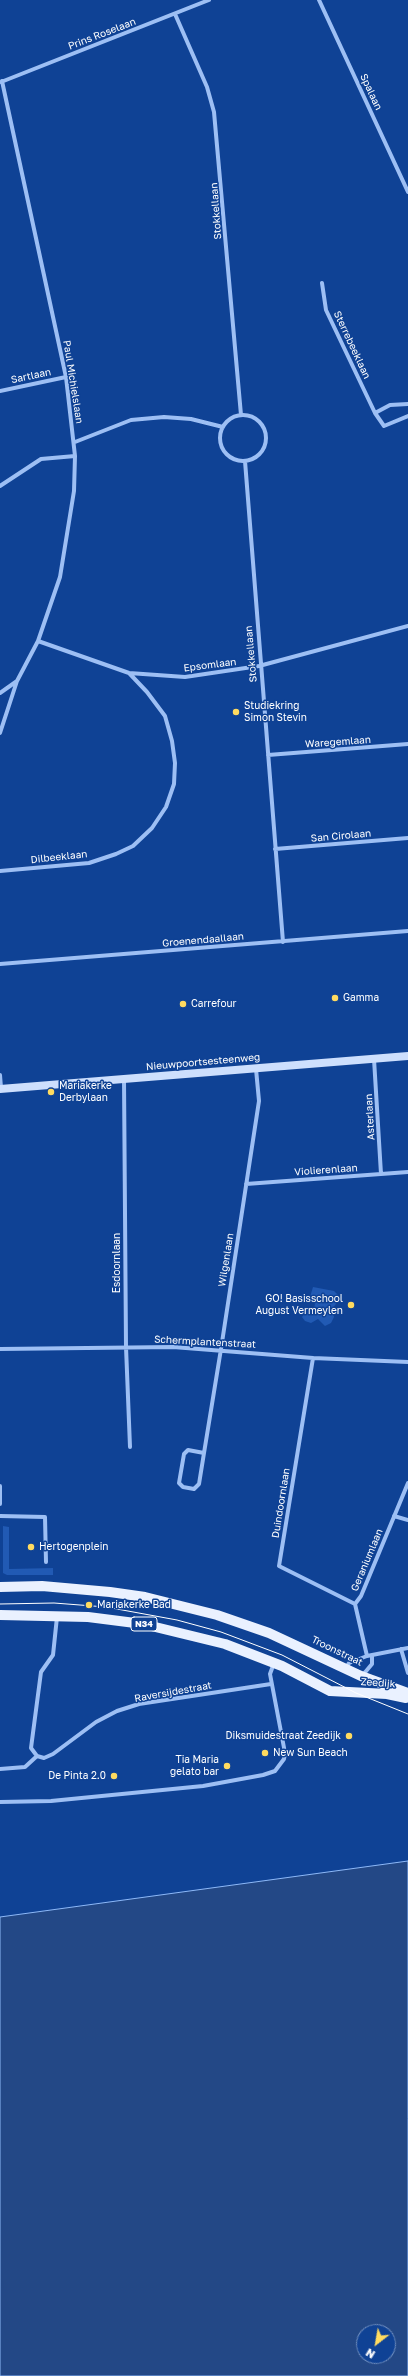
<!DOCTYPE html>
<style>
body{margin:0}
#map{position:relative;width:408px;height:2376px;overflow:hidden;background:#0f4295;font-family:"Golos Text",sans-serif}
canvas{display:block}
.north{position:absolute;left:356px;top:2324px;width:40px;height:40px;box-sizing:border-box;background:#0f4295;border:1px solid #6f8ebf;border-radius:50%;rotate:211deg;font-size:11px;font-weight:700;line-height:16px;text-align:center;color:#fff}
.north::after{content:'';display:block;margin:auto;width:14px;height:18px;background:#ffdb60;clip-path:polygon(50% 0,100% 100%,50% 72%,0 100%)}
</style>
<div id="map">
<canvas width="408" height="2376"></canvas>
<div class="north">N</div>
</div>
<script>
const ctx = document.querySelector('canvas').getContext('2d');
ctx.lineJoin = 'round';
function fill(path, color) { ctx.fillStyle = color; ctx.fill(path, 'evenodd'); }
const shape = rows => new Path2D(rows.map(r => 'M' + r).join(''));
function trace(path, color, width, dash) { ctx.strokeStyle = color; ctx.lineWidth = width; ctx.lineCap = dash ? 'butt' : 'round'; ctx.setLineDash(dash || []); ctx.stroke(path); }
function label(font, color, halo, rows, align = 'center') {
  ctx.font = font + ' "Golos Text",sans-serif'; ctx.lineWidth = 3; ctx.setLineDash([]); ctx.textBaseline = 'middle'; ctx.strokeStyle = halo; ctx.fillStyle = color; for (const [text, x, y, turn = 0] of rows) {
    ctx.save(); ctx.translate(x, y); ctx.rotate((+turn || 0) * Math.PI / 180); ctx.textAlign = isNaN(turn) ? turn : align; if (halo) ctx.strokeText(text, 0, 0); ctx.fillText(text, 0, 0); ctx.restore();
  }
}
fill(shape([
 [313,1287,334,1291,338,1295,339,1300,332,1309,334,1317,331,1323,325,1326,318,1319,311,1323,305,1321,302,1317,306,1312,314,1308,315,1304,310,1297],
 [3,1526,9,1527,9,1569,53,1568,53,1575,7,1575,3,1573]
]), '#215ab4');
const water = shape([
 [408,1861,408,2376,0,2376,0,1917,408,1861],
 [364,2332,388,2332,388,2356,364,2356,364,2332]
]);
fill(water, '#234886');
trace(water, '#8eb9f8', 1);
trace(shape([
 [319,0,408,192],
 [175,14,207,87,214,112,241,415],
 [1,82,209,0],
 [322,283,326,310,375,413,384,426,408,416],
 [0,391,66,377],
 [375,413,390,405,408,404],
 '220 438a23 23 0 1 1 46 0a23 23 0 1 1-46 0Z',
 [75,442,131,420,164,417,191,419,223,427],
 [245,461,283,942],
 [0,486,41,459,75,456],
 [38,641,129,673,185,677,259,666,408,626],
 [0,693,17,681],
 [0,733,17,681,38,641,60,577,74,491,75,456,66,377,2,81],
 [268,755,408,744],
 [275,849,408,838],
 [0,871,89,863,116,854,133,846,152,828,166,807,174,784,175,763,172,741,165,716,147,692,129,673],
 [0,964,408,931],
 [374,1059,381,1174],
 [0,1075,1,1088],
 [124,1079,126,1347,130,1447],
 [246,1184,408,1172],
 [0,1349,173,1347,313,1358,408,1362],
 [313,1358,279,1566,355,1604],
 [204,1453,188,1450,184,1454,179,1483,183,1487,194,1489,199,1484,204,1453,221,1349,259,1101,256,1069],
 [0,1486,0,1504],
 [0,1516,45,1517,46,1562],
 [394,1516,408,1520],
 [401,1649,408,1673],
 [367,1656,355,1604,361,1596,408,1483],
 [346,1668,349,1663,367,1656,408,1648],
 [362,1676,372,1664,372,1656],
 [37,1756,44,1758,53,1754,96,1722,117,1711,139,1704,271,1684],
 [37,1756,31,1748,41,1672,53,1655,57,1617],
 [0,1769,25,1767,37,1756],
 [0,1802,51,1801,203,1786,263,1775,275,1771,284,1759,285,1753,270,1674,274,1663]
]), '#9dbff4', 4);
trace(shape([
 [0,1089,408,1056]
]), '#cddffd', 8);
trace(shape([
 [0,1587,42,1586,110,1592,145,1597,217,1615,269,1633,361,1676,408,1693],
 [0,1615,88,1617,143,1624,225,1644,282,1666,330,1691,387,1694,406,1698]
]), '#eaf1ff', 10);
trace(shape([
 [0,1604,54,1603,106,1607,177,1620,221,1632,282,1655,356,1693,408,1714]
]), '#fff', 1);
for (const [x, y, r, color] of [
 [236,712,4,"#ffdb60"],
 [335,998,4,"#ffdb60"],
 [183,1004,4,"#ffdb60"],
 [51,1092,4,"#ffdb60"],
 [351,1305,4,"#ffdb60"],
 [31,1547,4,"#ffdb60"],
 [89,1605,4,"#ffdb60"],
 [349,1736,4,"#ffdb60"],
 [265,1753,4,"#ffdb60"],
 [227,1766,4,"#ffdb60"],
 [114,1776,4,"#ffdb60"]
]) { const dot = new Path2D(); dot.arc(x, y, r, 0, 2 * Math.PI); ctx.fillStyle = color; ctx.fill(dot); trace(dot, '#0f4295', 1.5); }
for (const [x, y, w] of [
 [144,1624,26]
]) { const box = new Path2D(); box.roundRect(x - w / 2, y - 7, w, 14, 3); ctx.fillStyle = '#0f4295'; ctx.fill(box); trace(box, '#fff', 1); }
label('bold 9px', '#fff', null, [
 ["N34",144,1624]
]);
label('10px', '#fff', '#0f4295', [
 ["Prins Roselaan",102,34,-21],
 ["Spalaan",371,92,65],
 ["Stokkellaan",216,211,-94],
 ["Sterrebeeklaan",352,345,65],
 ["Sartlaan",31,376,-12],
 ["Paul Michielslaan",73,382,81],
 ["Stokkellaan",251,654,-95],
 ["Epsomlaan",210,665,-7],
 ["Waregemlaan",338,742,-4],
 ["San Cirolaan",341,836,-5],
 ["Dilbeeklaan",59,857,-6],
 ["Groenendaallaan",203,940,-5],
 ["Nieuwpoortsesteenweg",203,1062,-5],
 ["Asterlaan",370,1117,-93],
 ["Violierenlaan",326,1170,-4],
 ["Wilgenlaan",226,1260,-81],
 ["Esdoornlaan",117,1263,-90],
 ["Schermplantenstraat",205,1342,3],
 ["Duindoornlaan",281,1503,-81],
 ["Geraniumlaan",367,1560,-67],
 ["Troonstraat",337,1651,26],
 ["Zeedijk",378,1683,4],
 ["Raversijdestraat",173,1692,-10]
]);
label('10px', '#fff', '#0f4295', [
 ["Studiekring",244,706],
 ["Simon Stevin",244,718],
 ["Gamma",343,998],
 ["Carrefour",191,1004],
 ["Mariakerke",59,1086],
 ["Derbylaan",59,1098],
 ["GO! Basisschool",343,1299,"right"],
 ["August Vermeylen",343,1311,"right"],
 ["Hertogenplein",39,1547],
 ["Mariakerke Bad",97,1605],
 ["Diksmuidestraat Zeedijk",341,1736,"right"],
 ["New Sun Beach",273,1753],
 ["Tia Maria",219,1760,"right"],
 ["gelato bar",219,1772,"right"],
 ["De Pinta 2.0",106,1776,"right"]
], 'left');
</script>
